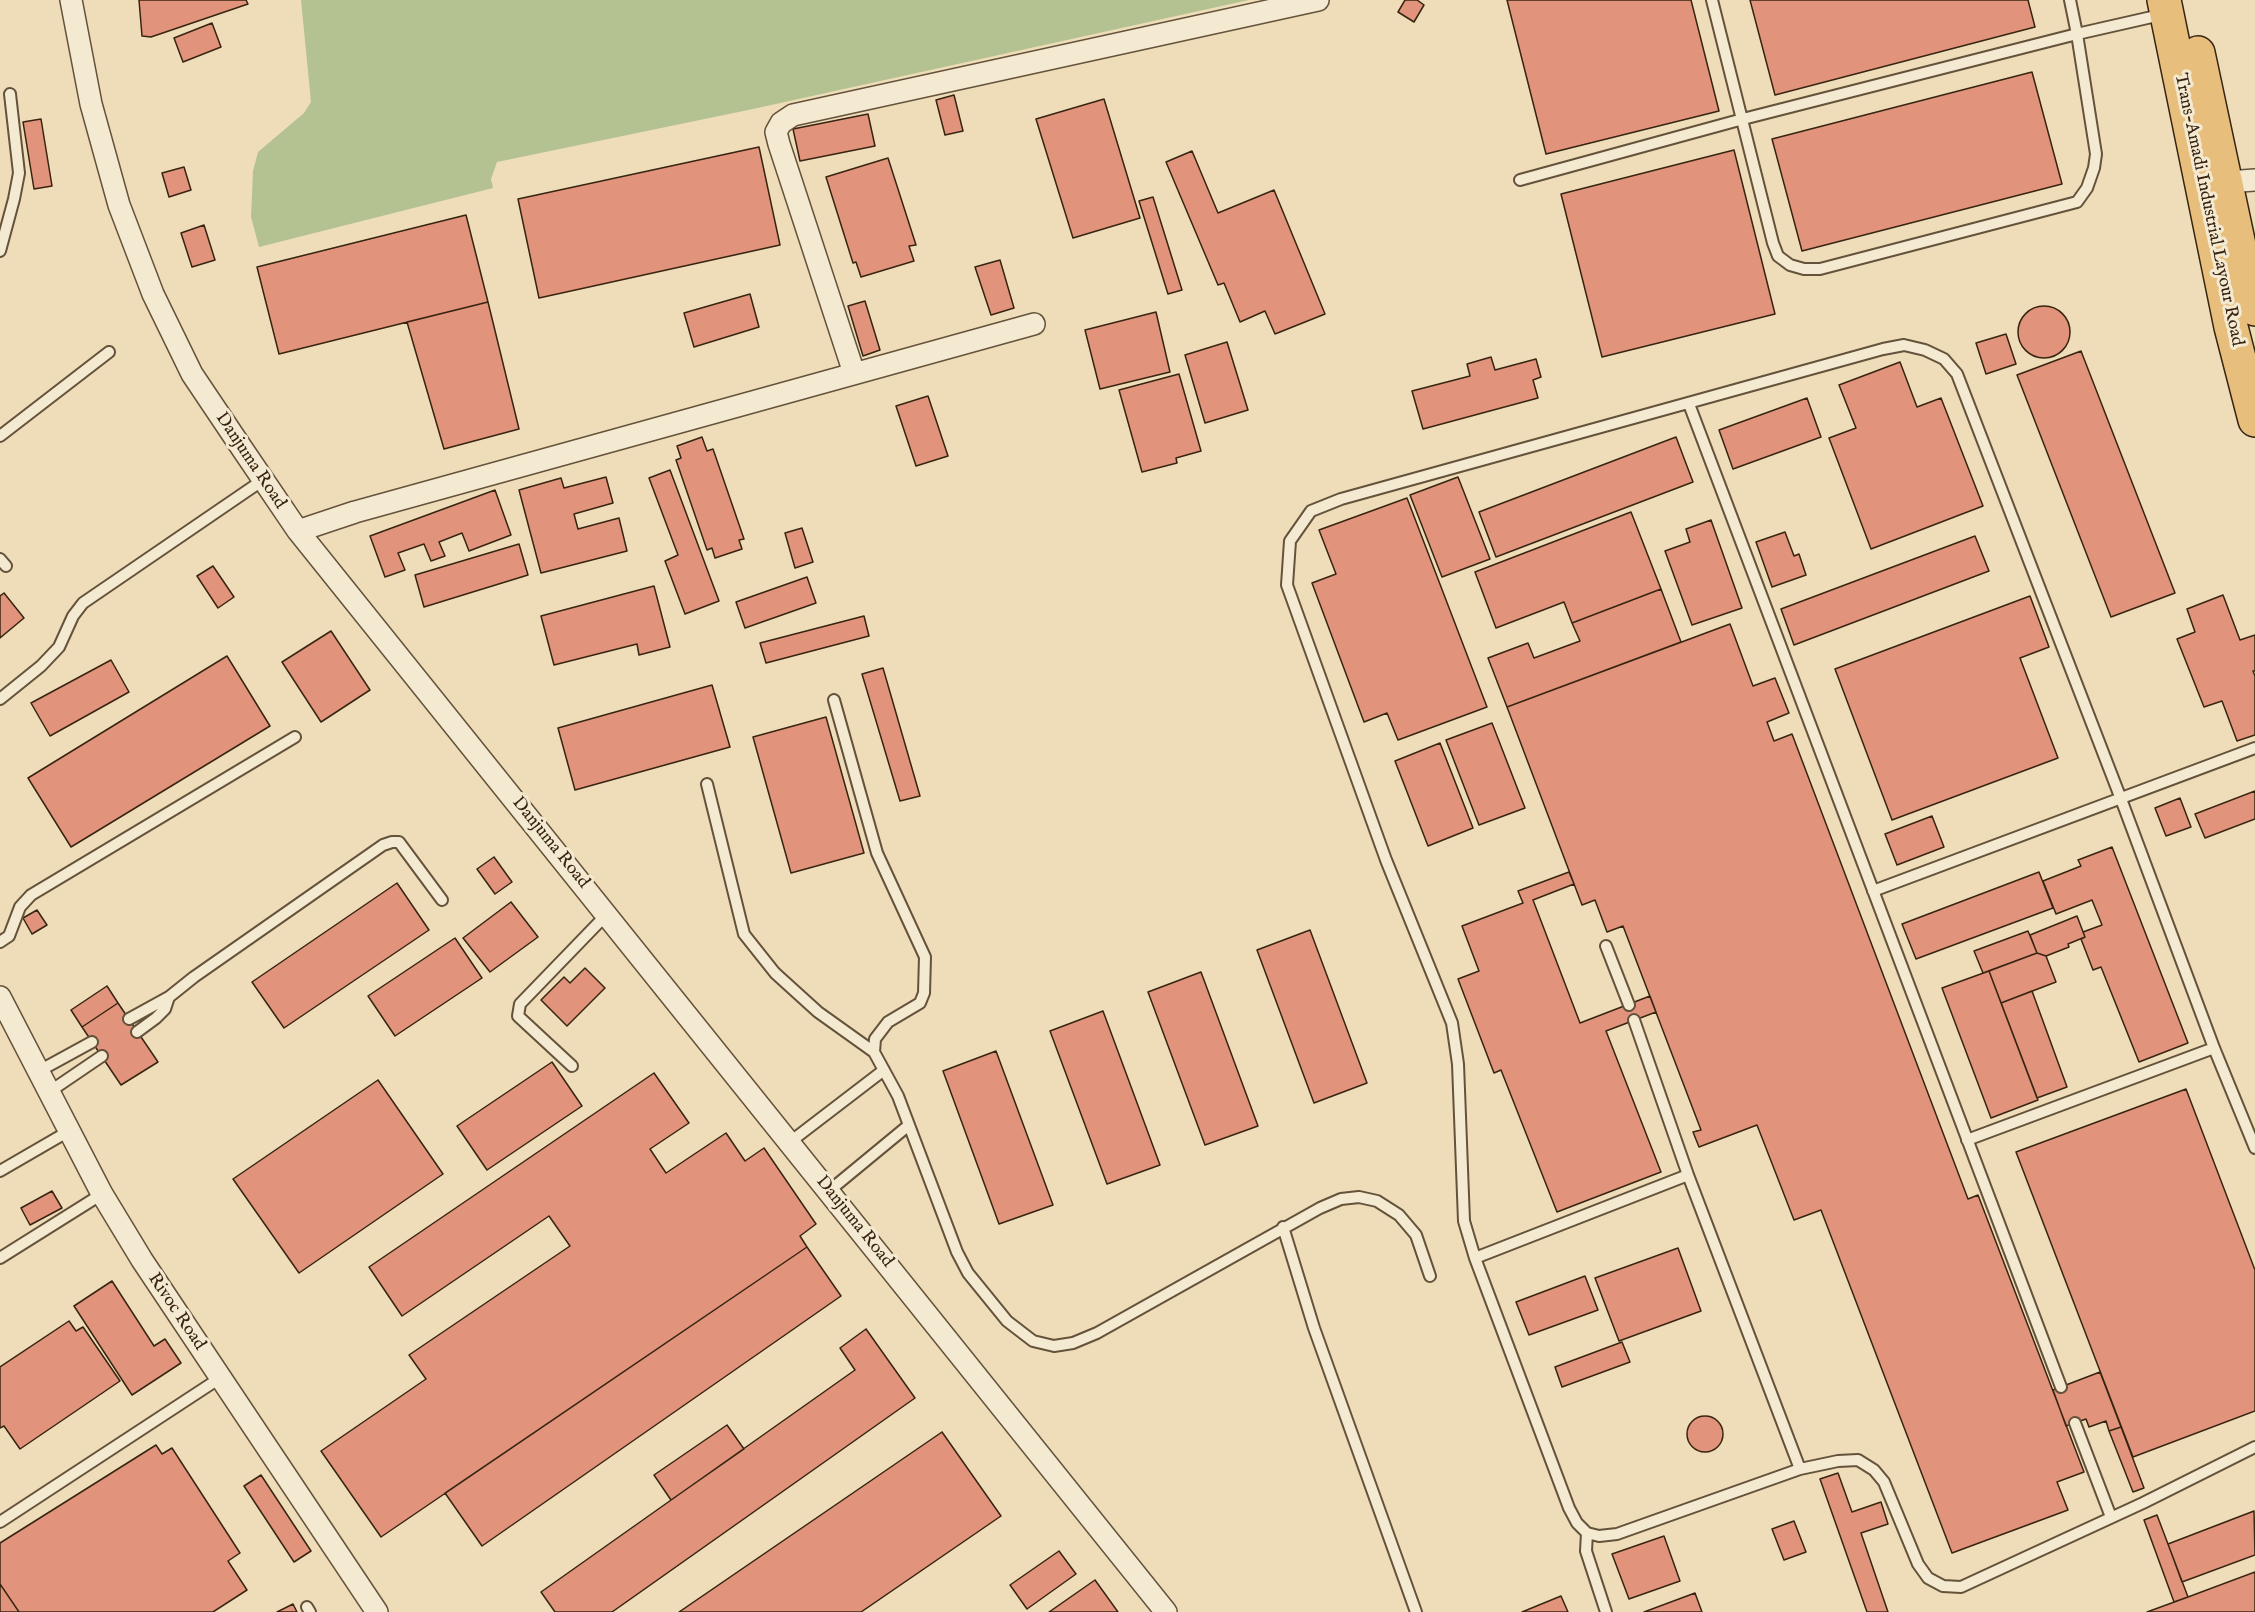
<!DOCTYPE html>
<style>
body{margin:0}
canvas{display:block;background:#eeddb8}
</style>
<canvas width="2255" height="1612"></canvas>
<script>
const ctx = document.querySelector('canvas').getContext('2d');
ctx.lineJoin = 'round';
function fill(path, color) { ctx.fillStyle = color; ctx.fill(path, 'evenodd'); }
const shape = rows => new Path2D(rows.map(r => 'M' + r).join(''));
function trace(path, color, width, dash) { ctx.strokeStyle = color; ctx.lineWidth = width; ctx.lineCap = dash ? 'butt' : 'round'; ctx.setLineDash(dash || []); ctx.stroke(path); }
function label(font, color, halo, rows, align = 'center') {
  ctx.font = font + ' "IM FELL English",serif'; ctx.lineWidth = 6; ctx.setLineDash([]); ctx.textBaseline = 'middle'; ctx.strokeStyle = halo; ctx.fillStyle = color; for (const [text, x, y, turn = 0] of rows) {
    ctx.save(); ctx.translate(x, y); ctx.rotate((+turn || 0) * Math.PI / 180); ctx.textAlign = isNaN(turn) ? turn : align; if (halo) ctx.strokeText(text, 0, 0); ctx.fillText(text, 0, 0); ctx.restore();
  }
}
fill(shape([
 [301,0,1249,0,753,109,497,162,491,179,493,188,259,247,251,217,253,171,258,152,304,113,311,102]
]), '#b4c292');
const building = shape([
 [139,0,246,0,248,4,151,37,142,36,139,0],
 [1405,0,1417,0,1424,5,1414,22,1398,12,1405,0],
 [1507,0,1691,0,1719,111,1546,154,1507,0],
 [1750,0,2028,0,2035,27,1775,95,1750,0],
 [212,23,221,47,183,62,174,38,212,23],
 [2032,72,2062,184,1802,251,1772,139,2032,72],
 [954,95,963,131,945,135,936,100,954,95],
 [1104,99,1140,218,1073,238,1036,119,1104,99],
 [868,114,875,146,800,161,793,129,868,114],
 [41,119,52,186,34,189,23,122,41,119],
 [759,147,780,245,539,298,518,199,759,147],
 [1734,150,1775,314,1602,357,1561,194,1734,150],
 [1192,151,1218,213,1274,190,1325,314,1275,334,1265,311,1240,322,1224,283,1218,285,1166,162,1192,151],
 [888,158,916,245,909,246,914,261,861,277,856,262,853,263,826,177,888,158],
 [184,167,191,190,169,197,162,173,184,167],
 [1153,197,1182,290,1168,294,1139,201,1153,197],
 [466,215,488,302,279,354,257,267,466,215],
 [204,225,215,260,192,267,181,233,204,225],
 [1000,260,1014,308,991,315,975,267,1000,260],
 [750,294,759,327,694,347,684,313,750,294],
 [865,301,880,350,863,356,848,306,865,301],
 [488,302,519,429,444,449,407,322,488,302],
 '2018 332a26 26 0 1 1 52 0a26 26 0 1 1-52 0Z',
 [1156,312,1170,372,1100,389,1085,330,1156,312],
 [2006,334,2016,364,1986,374,1976,343,2006,334],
 [1227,342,1248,410,1205,423,1185,355,1227,342],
 [2081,351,2175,593,2111,617,2017,375,2081,351],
 [1491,357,1495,370,1536,359,1541,377,1533,380,1538,398,1423,429,1412,391,1470,376,1467,364,1491,357],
 [1900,362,1917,407,1941,398,1983,506,1871,549,1829,438,1856,428,1839,385,1900,362],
 [1179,374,1201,451,1176,458,1177,463,1142,472,1119,390,1179,374],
 [928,396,948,456,916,466,896,406,928,396],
 [1807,398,1821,437,1733,469,1719,430,1807,398],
 [702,437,707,451,713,449,744,539,739,540,742,549,715,558,712,548,707,550,676,460,681,458,677,446,702,437],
 [1676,437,1693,482,1496,557,1479,512,1676,437],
 [670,470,719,601,685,614,665,561,678,555,649,478,670,470],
 [606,477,613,503,574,514,578,529,619,518,627,551,541,573,519,490,561,478,564,488,606,477],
 [1458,477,1490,559,1442,577,1410,495,1458,477],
 [495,490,511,535,469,551,462,533,439,542,445,556,431,561,424,544,398,553,405,570,385,577,370,536,495,490],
 [1407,498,1487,707,1398,740,1387,713,1364,722,1312,583,1336,574,1319,530,1407,498],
 [1631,512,1661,589,1572,623,1564,602,1496,628,1475,572,1631,512],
 [1711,520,1742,608,1692,625,1665,551,1690,542,1686,529,1711,520],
 [802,528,813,562,795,568,785,533,802,528],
 [1785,532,1794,556,1799,554,1806,575,1772,587,1756,542,1785,532],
 [1975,536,1989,571,1794,645,1781,609,1975,536],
 [519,544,528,575,424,607,415,575,519,544],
 [213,566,234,597,218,608,197,576,213,566],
 [807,577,816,603,745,628,736,602,807,577],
 [654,586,670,647,639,655,637,644,554,665,541,616,654,586],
 [1661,589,1681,642,1507,707,1488,658,1528,643,1534,658,1580,641,1572,623,1661,589],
 [4,593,24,618,0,638,0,596,4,593],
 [2223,595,2240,640,2255,635,2255,671,2253,671,2255,676,2255,735,2237,741,2222,701,2204,707,2177,639,2195,632,2187,609,2223,595],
 [2030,596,2049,647,2020,658,2058,758,1892,820,1835,669,2030,596],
 [864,616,869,636,766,663,760,643,864,616],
 [1730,624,1753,686,1775,678,1789,713,1767,722,1774,741,1792,734,1968,1199,1978,1195,2084,1472,2057,1482,2068,1510,1952,1553,1821,1210,1794,1220,1757,1125,1699,1147,1693,1132,1701,1130,1623,926,1607,932,1595,900,1582,905,1507,707,1730,624],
 [331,631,370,690,321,722,282,662,331,631],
 [227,656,270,726,71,847,28,778,227,656],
 [111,660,129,692,50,736,31,703,111,660],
 [883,668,920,796,900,801,862,674,883,668],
 [712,685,730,747,575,790,558,728,712,685],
 [826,717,864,853,791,873,753,737,826,717],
 [1492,723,1525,808,1479,825,1446,740,1492,723],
 [1440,743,1473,828,1428,846,1395,761,1440,743],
 [2255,791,2255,819,2205,838,2195,814,2255,791],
 [2180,798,2191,827,2166,836,2155,808,2180,798],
 [1932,816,1944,847,1897,865,1885,834,1932,816],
 [2112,847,2188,1043,2139,1062,2101,967,2093,970,2081,939,2085,937,2083,932,2102,925,2092,900,2056,914,2043,881,2081,866,2078,860,2112,847],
 [494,857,512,882,495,894,477,869,494,857],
 [1569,872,1574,884,1533,900,1580,1023,1650,996,1656,1012,1606,1031,1661,1172,1557,1212,1501,1070,1494,1073,1458,979,1479,971,1462,926,1523,903,1518,891,1569,872],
 [2039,872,2053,908,1916,959,1902,924,2039,872],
 [397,883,429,930,284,1028,252,982,397,883],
 [511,902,538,937,490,972,463,938,511,902],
 [37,910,47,925,32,934,23,918,37,910],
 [2077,916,2085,937,2068,944,2069,947,2046,956,2037,953,2030,935,2077,916],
 [1310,930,1367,1083,1314,1103,1257,950,1310,930],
 [2028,931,2037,953,1983,973,1974,951,2028,931],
 [455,938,482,978,395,1036,368,996,455,938],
 [2037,953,2046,956,2056,982,2001,1003,1989,971,2037,953],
 [585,968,605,988,567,1026,541,1000,564,977,570,983,585,968],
 [1989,971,2038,1100,1991,1118,1942,988,1989,971],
 [1201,972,1258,1126,1205,1145,1148,992,1201,972],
 [107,986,118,1003,82,1027,71,1010,107,986],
 [2032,991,2067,1087,2037,1098,2001,1003,2032,991],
 [118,1003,158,1062,121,1085,82,1027,118,1003],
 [1103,1011,1160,1165,1107,1184,1050,1031,1103,1011],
 [996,1051,1053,1205,999,1224,943,1071,996,1051],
 [552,1062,582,1106,487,1170,457,1126,552,1062],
 [654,1073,689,1123,650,1149,666,1173,726,1133,745,1161,764,1148,816,1224,800,1236,807,1247,381,1537,321,1451,426,1379,409,1355,570,1246,549,1216,402,1316,369,1267,654,1073],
 [378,1080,443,1174,299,1273,233,1179,378,1080],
 [2186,1089,2255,1270,2255,1411,2133,1457,2016,1152,2186,1089],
 [52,1191,62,1208,30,1225,21,1208,52,1191],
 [807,1247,841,1296,482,1546,445,1493,807,1247],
 [1678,1248,1701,1311,1619,1341,1595,1278,1678,1248],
 [1585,1276,1598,1310,1529,1335,1516,1302,1585,1276],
 [112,1281,154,1346,165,1339,181,1363,132,1395,74,1306,112,1281],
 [69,1321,76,1331,83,1327,120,1381,20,1449,4,1426,0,1428,0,1367,69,1321],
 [866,1329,915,1398,612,1612,555,1612,541,1592,855,1370,840,1348,866,1329],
 [1622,1342,1630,1362,1562,1387,1555,1367,1622,1342],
 [2100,1372,2121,1427,2109,1431,2106,1421,2089,1427,2086,1419,2066,1426,2053,1390,2100,1372],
 '1687 1434a18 18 0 1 1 36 0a18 18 0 1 1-36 0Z',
 [727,1425,744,1449,671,1500,654,1475,727,1425],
 [2121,1427,2144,1488,2133,1492,2109,1431,2121,1427],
 [942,1432,1001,1516,861,1612,679,1612,942,1432],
 [156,1445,162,1454,172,1448,240,1553,228,1561,247,1590,213,1612,19,1612,0,1584,0,1543,156,1445],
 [1838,1473,1852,1512,1881,1502,1888,1524,1861,1533,1888,1612,1867,1612,1820,1479,1838,1473],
 [261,1475,311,1551,294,1562,244,1486,261,1475],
 [2254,1511,2255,1555,2182,1582,2168,1544,2254,1511],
 [2157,1515,2188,1597,2174,1602,2144,1520,2157,1515],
 [1794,1521,1806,1552,1784,1560,1772,1529,1794,1521],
 [1664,1536,1680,1581,1629,1599,1612,1554,1664,1536],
 [1059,1551,1076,1574,1027,1609,1010,1585,1059,1551],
 [2255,1572,2255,1612,2147,1612,2188,1597,2255,1572],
 [1095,1580,1118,1612,1049,1612,1095,1580],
 [0,1584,19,1612,0,1612,0,1584],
 [1695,1593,1702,1612,1644,1612,1695,1593],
 [1561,1596,1568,1612,1522,1612,1561,1596],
 [293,1604,297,1612,277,1612,293,1604]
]);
fill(building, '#e1937b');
trace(building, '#372411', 1.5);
const lane = shape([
 [1712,0,1773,243,1778,256,1790,265,1804,269,1820,269,2077,202,2087,188,2094,168,2096,154,2077,34,2070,0],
 [1520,180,1743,119,2077,34,2165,14],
 [0,251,14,199,19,173,10,94],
 [1689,404,2061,1387],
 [0,436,109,352],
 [0,559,6,566],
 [0,699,41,666,59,647,73,616,83,603,263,480],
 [834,700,877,853,925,957,924,993,920,1003,888,1022,875,1039,874,1052,898,1096,957,1252,968,1273,1007,1321,1033,1341,1054,1346,1073,1343,1097,1333,1320,1208,1341,1199,1359,1197,1377,1201,1399,1215,1416,1235,1430,1276],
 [707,784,744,934,775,973,818,1012,874,1052],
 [1873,891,2255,748],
 [0,942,9,936,20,907,31,895,295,737],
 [1606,946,1629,1005],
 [129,1019,169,997,194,977,383,845,392,842,399,842,442,900],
 [1634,1020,1688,1175,1800,1469],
 [137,1032,156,1018,165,1009,169,997],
 [572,1066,518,1016,520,1004,607,914],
 [39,1071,92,1042],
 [49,1092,102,1056],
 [1967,1140,2214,1048],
 [790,1142,884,1070],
 [2255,1148,2214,1048,2121,799,1957,374,1944,359,1925,350,1904,345,1883,349,1341,499,1311,511,1290,541,1287,585,1386,860,1452,1023,1458,1064,1464,1221,1475,1258,1569,1508,1577,1523,1587,1533,1599,1536,1617,1534,1800,1469,1838,1461,1858,1460,1874,1470,1884,1482,1918,1564,1928,1578,1943,1586,1961,1587,2143,1503,2255,1447],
 [0,1171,69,1131],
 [829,1191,909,1125],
 [1283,1227,1314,1328,1416,1612],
 [0,1258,102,1194],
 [1475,1258,1688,1175],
 [2075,1423,2111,1517],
 [0,1522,220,1378],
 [1587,1533,1586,1551,1606,1612],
 [307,1607,310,1612]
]);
const street = shape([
 [71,0,91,104,119,205,153,294,192,374,241,447,298,531,1166,1612],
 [2227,182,2255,180],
 [854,373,779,144,776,132,781,123,793,115,1318,0],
 [298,531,355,512,1034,324],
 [0,997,102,1194,142,1260,377,1612]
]);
const primary = shape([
 [2164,0,2231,327,2255,420],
 [2198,53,2243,264,2255,309]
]);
trace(lane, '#65523b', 14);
trace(street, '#65523b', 24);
trace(primary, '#372411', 36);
trace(lane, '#f4e9d1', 10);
trace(street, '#f4e9d1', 21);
trace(primary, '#e7be7c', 33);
label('18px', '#372411', '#f4e9d1', [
 ["Trans-Amadi Industrial Layour Road",2208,210,78],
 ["Danjuma Road",250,461,56],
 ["Danjuma Road",550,843,51],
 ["Danjuma Road",854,1222,51],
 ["Rivoc Road",176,1312,56]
]);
</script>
